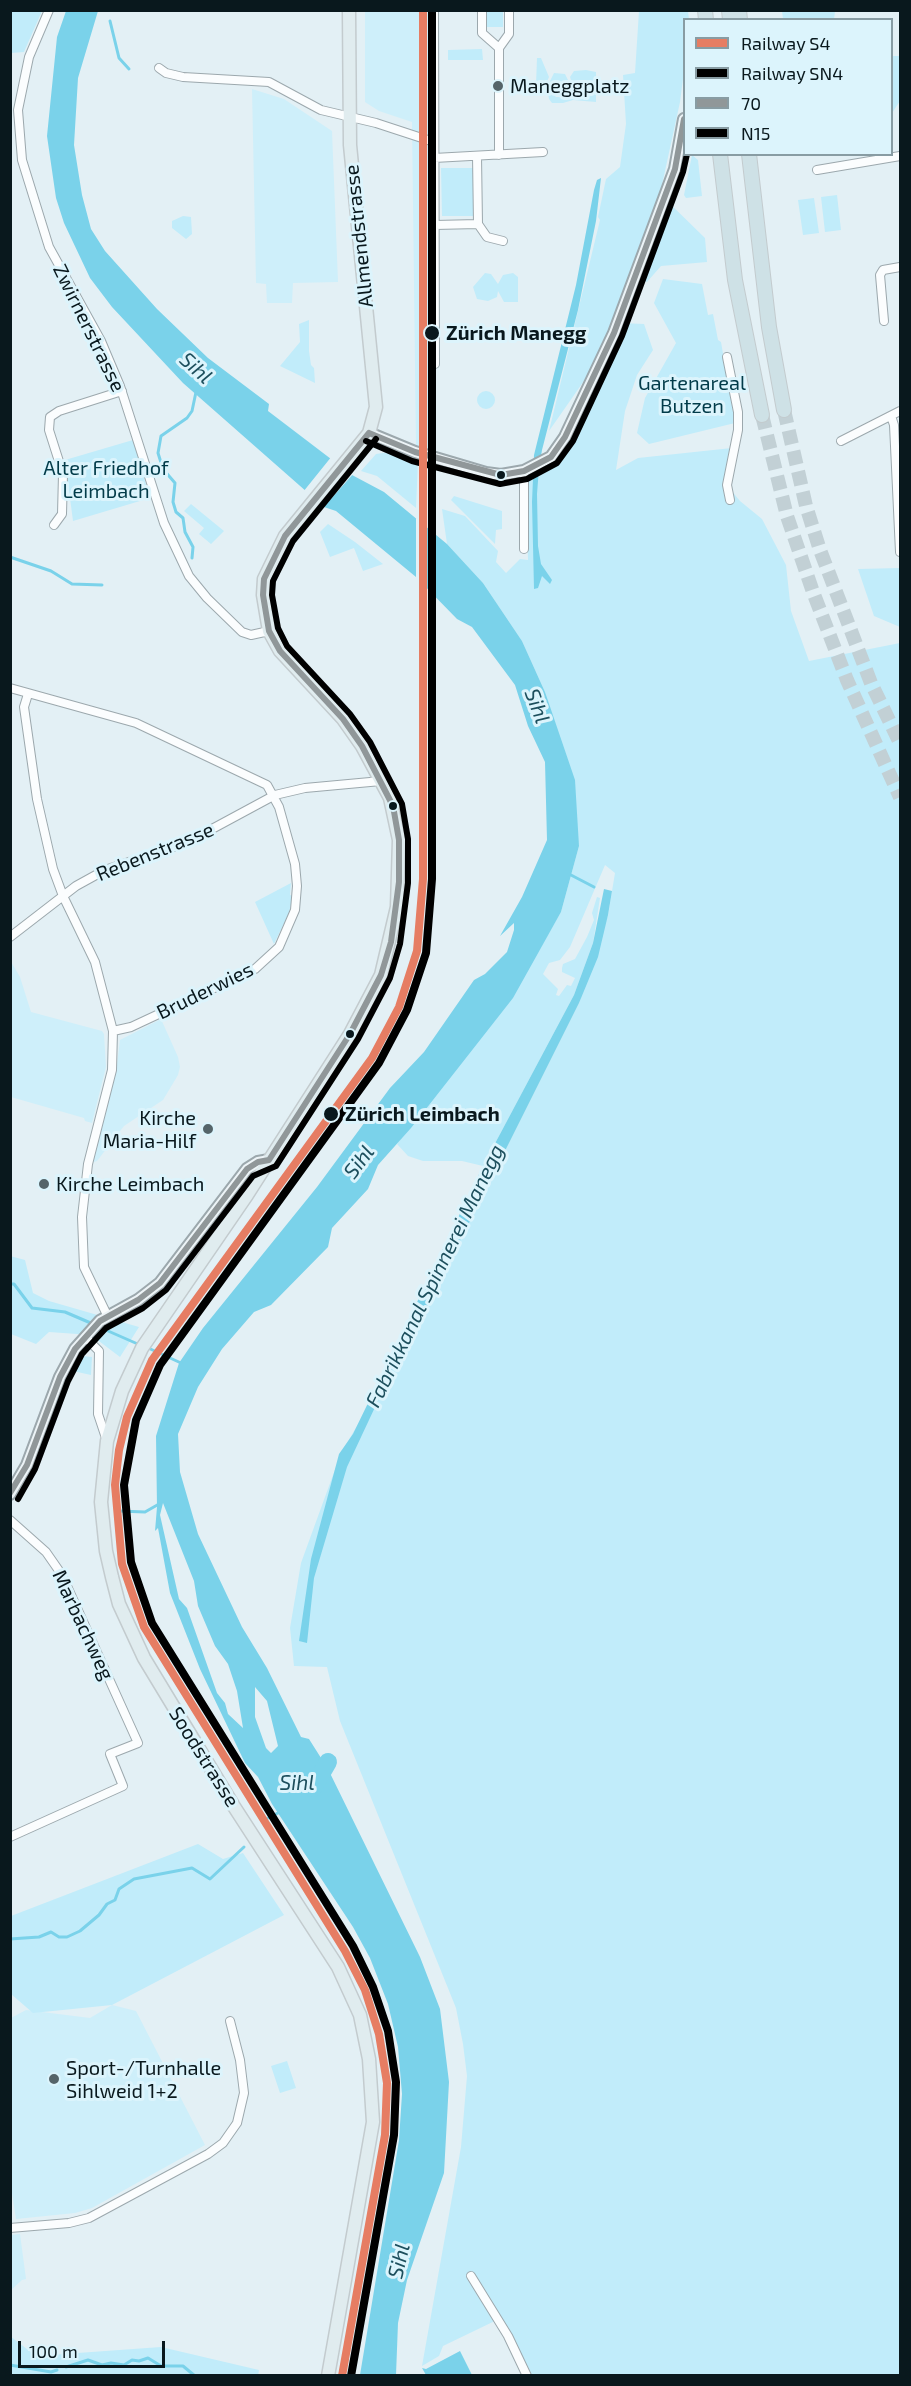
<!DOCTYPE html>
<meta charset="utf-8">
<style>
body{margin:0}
#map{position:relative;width:911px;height:2386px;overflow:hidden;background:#e3f0f5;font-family:"Exo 2",sans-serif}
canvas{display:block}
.frame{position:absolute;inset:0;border:12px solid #09181d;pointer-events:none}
.legend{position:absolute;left:683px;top:18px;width:210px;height:138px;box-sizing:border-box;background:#dcf4fc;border:2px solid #889ca3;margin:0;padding:8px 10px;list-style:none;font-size:18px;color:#09181d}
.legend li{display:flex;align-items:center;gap:12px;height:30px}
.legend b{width:30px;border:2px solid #889ca3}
.scale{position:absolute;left:18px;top:2341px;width:147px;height:27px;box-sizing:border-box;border:3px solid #09181d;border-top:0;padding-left:8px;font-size:18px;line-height:21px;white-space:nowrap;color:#09181d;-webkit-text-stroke:4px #dcf4fc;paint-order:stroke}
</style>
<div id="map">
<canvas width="911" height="2386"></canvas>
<div class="frame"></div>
<ul class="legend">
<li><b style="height:8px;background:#e67d63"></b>Railway S4</li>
<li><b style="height:8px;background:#000"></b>Railway SN4</li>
<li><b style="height:8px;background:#909799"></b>70</li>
<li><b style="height:8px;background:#000"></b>N15</li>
</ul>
<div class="scale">100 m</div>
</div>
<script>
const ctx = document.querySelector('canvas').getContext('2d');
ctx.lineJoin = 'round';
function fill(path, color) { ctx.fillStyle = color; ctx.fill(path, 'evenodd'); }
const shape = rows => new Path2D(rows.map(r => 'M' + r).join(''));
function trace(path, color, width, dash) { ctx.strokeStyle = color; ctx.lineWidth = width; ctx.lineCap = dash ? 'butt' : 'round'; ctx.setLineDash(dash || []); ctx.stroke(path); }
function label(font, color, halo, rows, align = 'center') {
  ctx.font = font + ' "Exo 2",sans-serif'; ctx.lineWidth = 6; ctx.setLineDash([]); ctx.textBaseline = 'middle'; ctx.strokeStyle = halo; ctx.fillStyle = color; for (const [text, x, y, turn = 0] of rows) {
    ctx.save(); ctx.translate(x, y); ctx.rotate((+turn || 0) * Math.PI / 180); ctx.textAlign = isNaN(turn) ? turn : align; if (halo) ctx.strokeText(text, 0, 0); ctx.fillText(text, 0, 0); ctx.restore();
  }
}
fill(shape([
 [365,11,428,11,428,451,416,447,412,122,379,111,365,102],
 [252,89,284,99,332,131,338,282,293,283,292,303,267,303,266,284,256,283],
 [10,960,20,977,31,1012,102,1031,104,1034,106,1067,92,1123,85,1121,84,1118,11,1097],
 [161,1019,178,1057,180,1067,178,1075,163,1100,124,1126,97,1161,91,1163,116,1072,120,1040],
 [112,2005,136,2011,205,2145,92,2208,75,2213,16,2219,11,2187,11,2018,26,2010,90,2018],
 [20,2234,26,2279,22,2280,11,2290,11,2235]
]), '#ceeffa');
fill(shape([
 [11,10,42,11,24,52,11,53],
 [487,11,503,11,503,27,487,27],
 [639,11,688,11,689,19,684,20,684,71,680,102,660,194,705,238,707,262,661,266,647,282,634,278,595,365,549,431,600,220,598,217,606,179,620,167,626,124,623,75,635,73],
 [782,11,782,10,835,11,834,20,783,19],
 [482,49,483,60,448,60,448,50],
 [892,56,900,56,900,101,892,113],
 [537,58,541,58,549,77,545,86,536,85],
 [586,70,596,72,596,102,573,100,563,103,552,103,549,99,547,87,554,73,565,74,568,80,563,88,558,82,550,86,551,92,556,97,565,97,573,86,570,77,574,71],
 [692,155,698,160,702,196,686,198,684,195],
 [441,168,473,168,473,216,442,216],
 [837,195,841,230,825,232,821,197],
 [814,198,819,233,803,235,798,200],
 [183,216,191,217,192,234,186,239,172,228,172,221],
 [485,273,491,274,498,284,503,275,513,273,518,277,518,302,504,302,498,291,497,297,488,301,477,299,473,287],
 [663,279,702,284,708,315,713,314,718,340,721,342,735,423,649,444,637,433,645,398,676,343,654,303],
 [309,320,309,351,311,365,314,368,315,383,280,366,300,342,299,324],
 [622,323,644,324,653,350,637,375,625,411,616,470,638,458,732,448,726,484,740,501,762,519,786,565,791,611,809,661,900,643,900,2375,532,2375,501,2318,443,2346,439,2356,422,2366,461,2147,467,2076,463,2044,456,2008,340,1721,327,1667,294,1666,290,1628,301,1563,341,1453,427,1307,579,1003,608,915,615,873,605,865,570,947,560,960,549,963,543,974,558,989,556,995,559,996,567,985,571,986,575,978,562,972,562,968,563,964,575,959,587,937,594,920,592,913,597,897,600,898,593,943,574,995,483,1166,462,1161,423,1161,408,1156,397,1144,539,950,561,912,579,846,545,692,522,641,483,583,447,544,442,509,465,516,498,551,496,562,506,573,520,559,528,560,526,493,529,480,562,461],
 '477 400a9 9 0 1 1 18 0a9 9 0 1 1-18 0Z',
 [133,440,150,498,73,521,65,460],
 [389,452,403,456,411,463,418,461,416,508,377,476,361,471,376,454],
 [454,496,502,511,502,529,496,530,495,544,451,500],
 [191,504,224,531,211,544,199,534,204,528,184,511],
 [328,524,355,542,383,564,363,571,354,548,330,557,320,532],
 [900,568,900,627,874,616,858,569],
 [291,883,290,895,293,896,289,913,274,944,255,902],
 [10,1256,25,1260,33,1293,49,1301,139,1327,120,1357,91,1335,49,1332,36,1344,11,1334],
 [82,1356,92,1357,91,1375,73,1371],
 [198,1844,223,1859,243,1853,284,1915,112,2005,33,2013,11,1994,11,1916],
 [287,2061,296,2088,280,2093,271,2066],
 [10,2336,36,2356,161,2347,259,2370,258,2376,11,2375]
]), '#c1ecfa');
fill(shape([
 [66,11,98,11,78,78,74,145,82,195,91,229,105,251,157,309,208,358,269,404,268,411,352,475,384,492,447,544,483,583,522,641,545,692,575,780,579,846,561,912,513,998,411,1128,378,1165,368,1189,332,1228,328,1247,271,1305,254,1312,222,1349,198,1387,178,1434,180,1472,198,1534,242,1627,267,1668,301,1737,309,1739,328,1769,420,1957,440,2009,449,2082,444,2173,407,2280,398,2323,396,2375,360,2375,399,2140,402,2094,398,2047,388,2004,370,1958,353,1927,272,1804,258,1777,245,1763,200,1669,170,1593,158,1528,155,1531,157,1507,156,1436,179,1363,203,1328,317,1187,390,1088,424,1052,474,980,485,974,507,952,514,930,514,923,500,936,522,897,547,840,545,762,528,726,515,685,472,627,457,619,416,577,336,511,324,507,183,383,112,307,90,278,64,223,56,198,47,136,57,37],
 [163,1503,194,1581,198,1606,215,1646,228,1664,237,1691,243,1728,228,1714,225,1703,217,1693,187,1608,179,1599,160,1515],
 [255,1687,267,1701,278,1746,271,1753,266,1748,255,1717],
 [601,178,596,221,578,310,542,450,539,468,537,494,538,546,541,564,552,580,550,584,542,576,538,588,534,589,532,502,534,455,576,285,594,190,597,180],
 [604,889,612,891,608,915,598,957,579,1003,427,1307,405,1343,347,1467,314,1578,307,1643,299,1641,311,1559,339,1454,353,1434,483,1166,574,995,593,943],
 [460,2351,472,2375,426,2375,422,2368,426,2369]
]), '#7ad2ea');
fill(shape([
 [332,456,354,473,322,509,303,492],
 [416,514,427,523,427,592,416,581]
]), '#e3f0f5');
trace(shape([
 [110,21,119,58,129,69],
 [10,557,51,571,72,584,102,585],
 [192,558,193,547,185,532,183,518,176,512,173,502,175,483,163,469,158,453,161,436,187,418,192,411,196,392],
 [569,874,594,887],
 [10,1284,14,1284,32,1308,65,1312,93,1324],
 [99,1327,140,1345],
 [146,1347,181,1363],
 [119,1511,145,1512,159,1504],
 [268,1818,280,1812],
 [10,1939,39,1937,51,1932,59,1937,67,1937,80,1931,99,1915,107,1904,115,1900,119,1889,134,1879,192,1868,210,1879,244,1847],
 [10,2365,51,2372,57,2370],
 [66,2367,88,2360,102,2365,111,2363,124,2365,132,2360,139,2361,148,2358,161,2366,183,2366,195,2376]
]), '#7ad2ea', 3);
trace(shape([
 [313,1788,328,1762]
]), '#7ad2ea', 18);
trace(shape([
 [784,410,806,506,820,550,871,683,900,743],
 [762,415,787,516,813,592,847,680,900,797]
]), '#c2d0d5', 14, [14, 7]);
const street = shape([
 [49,10,29,57,18,110,22,160,49,247,101,341,120,386,164,523,189,576,207,598,242,632,251,635,269,631],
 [434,10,435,364],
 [482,10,482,33,499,48,499,155],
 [499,48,509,34,509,10],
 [159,68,166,73,183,77,269,82,321,110,376,123,434,142],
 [434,158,543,152],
 [817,170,900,156],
 [478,224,487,237,503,241],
 [435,225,478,224,477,156],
 [884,321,880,275,883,270,900,267],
 [727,357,738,412,738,430,727,485,730,500],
 [891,416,894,425,900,552],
 [841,441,900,411],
 [54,525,62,514,63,474,49,430,50,417,59,411,122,391],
 [524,549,524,471],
 [10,688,136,723,267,785,279,807,295,864,297,886,295,910,279,947,255,969,131,1027,113,1031],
 [28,694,24,707,37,799,53,869,63,896,95,962,113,1031,112,1070,88,1164,82,1217,84,1267,108,1317],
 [10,937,76,886,105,870,186,843,275,795,305,788,381,781],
 [85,1337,99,1351,98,1414,107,1441],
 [10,1520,46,1552,62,1575,138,1743,110,1754,123,1786,10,1837],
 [10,2228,69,2223,89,2218,208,2154,223,2143,237,2123,244,2093,240,2060,230,2021],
 [471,2276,508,2336,527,2376]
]);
const secondary = shape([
 [369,433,415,452,486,473,501,475,524,471,551,457,565,437,614,333,675,169,684,119],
 [10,1494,27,1465,60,1377,75,1349,100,1321,138,1300,160,1283,247,1169,258,1162,269,1160]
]);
const primary = shape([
 [328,2376,373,2122,369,2059,360,2015,338,1967,233,1805,144,1658,119,1604,112,1577,106,1551,101,1502,107,1441,122,1391,142,1348,247,1195,350,1034,381,975,397,907,399,840,390,798,362,746,343,719,280,651,269,631,263,595,264,579,285,536,369,433,376,407,350,145,349,10]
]);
const highway = shape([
 [705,10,706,20],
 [729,10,730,20],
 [739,10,740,20],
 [720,154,735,280,762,415],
 [749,154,769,327,784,410]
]);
trace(street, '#9ca8ad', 10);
trace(secondary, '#9ca8ad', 14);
trace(primary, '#c3cbce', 15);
trace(highway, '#c3cbce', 16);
trace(street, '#fbfdfe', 8);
trace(secondary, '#edf4f7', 10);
trace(primary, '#e0ecef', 12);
trace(highway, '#cee1e6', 14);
trace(shape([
 [369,433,415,452,501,475,524,471,551,457,565,437,614,333,675,169,684,119],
 [10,1493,27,1465,60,1377,75,1349,100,1321,138,1300,160,1283,247,1169,258,1162,269,1160,350,1034,381,975,391,942,399,882,399,840,393,806,362,746,343,719,280,651,269,631,263,595,264,579,285,536,369,433]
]), '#909799', 6);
trace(shape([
 [366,441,412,461,500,484,527,479,557,463,573,441,622,336,683,172,687,154],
 [18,1499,35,1469,68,1381,82,1354,106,1328,143,1308,166,1290,253,1176,276,1166,358,1039,390,978,400,944,408,883,408,839,402,804,370,742,350,714,287,646,278,628,272,595,273,581,293,541,376,439]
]), '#000', 6);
trace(shape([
 [342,2376,385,2135,387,2083,379,2034,365,1990,345,1951,144,1627,122,1564,115,1485,119,1450,127,1417,152,1360,372,1058,399,1007,417,951,423,879,423,10]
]), '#e67d63', 8);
trace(shape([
 [351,2376,394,2135,396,2082,388,2031,373,1987,353,1946,152,1623,131,1562,124,1485,136,1420,160,1365,379,1063,407,1010,426,953,432,879,432,10]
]), '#000', 8);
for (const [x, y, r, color] of [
 [498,86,6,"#556469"],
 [432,333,8,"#09181d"],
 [501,475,5,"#09181d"],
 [393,806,5,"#09181d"],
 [350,1034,5,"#09181d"],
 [331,1114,8,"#09181d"],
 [208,1129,6,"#556469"],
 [44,1184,6,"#556469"],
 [54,2079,6,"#556469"]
]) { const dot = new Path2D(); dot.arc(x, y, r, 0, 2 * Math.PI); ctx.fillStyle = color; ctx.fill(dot); trace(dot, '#dcf4fc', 2); }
label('20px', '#09181d', '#dcf4fc', [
 ["Maneggplatz",510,86],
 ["Kirche",196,1118,"right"],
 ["Maria-Hilf",196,1141,"right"],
 ["Kirche Leimbach",56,1184],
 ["Sport-/Turnhalle",66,2068],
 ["Sihlweid 1+2",66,2091]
], 'left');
label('20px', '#09181d', '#dcf4fc', [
 ["Allmendstrasse",359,236,-96],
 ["Zwirnerstrasse",89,328,64],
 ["Rebenstrasse",155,852,-22],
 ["Bruderwies",205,991,-26],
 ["Marbachweg",83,1625,65],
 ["Soodstrasse",204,1757,58]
]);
label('bold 20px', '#09181d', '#dcf4fc', [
 ["Zürich Manegg",446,333],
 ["Zürich Leimbach",345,1114]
], 'left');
label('20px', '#023b49', '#dcf4fc', [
 ["Gartenareal",692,383],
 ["Butzen",692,406],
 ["Alter Friedhof",106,468],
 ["Leimbach",106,491]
]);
label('italic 21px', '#1d4f5d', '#dcf4fc', [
 ["Sihl",196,368,42],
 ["Sihl",537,706,69],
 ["Sihl",359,1162,-53],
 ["Fabrikkanal Spinnerei Manegg",435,1276,-64],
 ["Sihl",297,1783],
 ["Sihl",399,2261,-77]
]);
</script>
